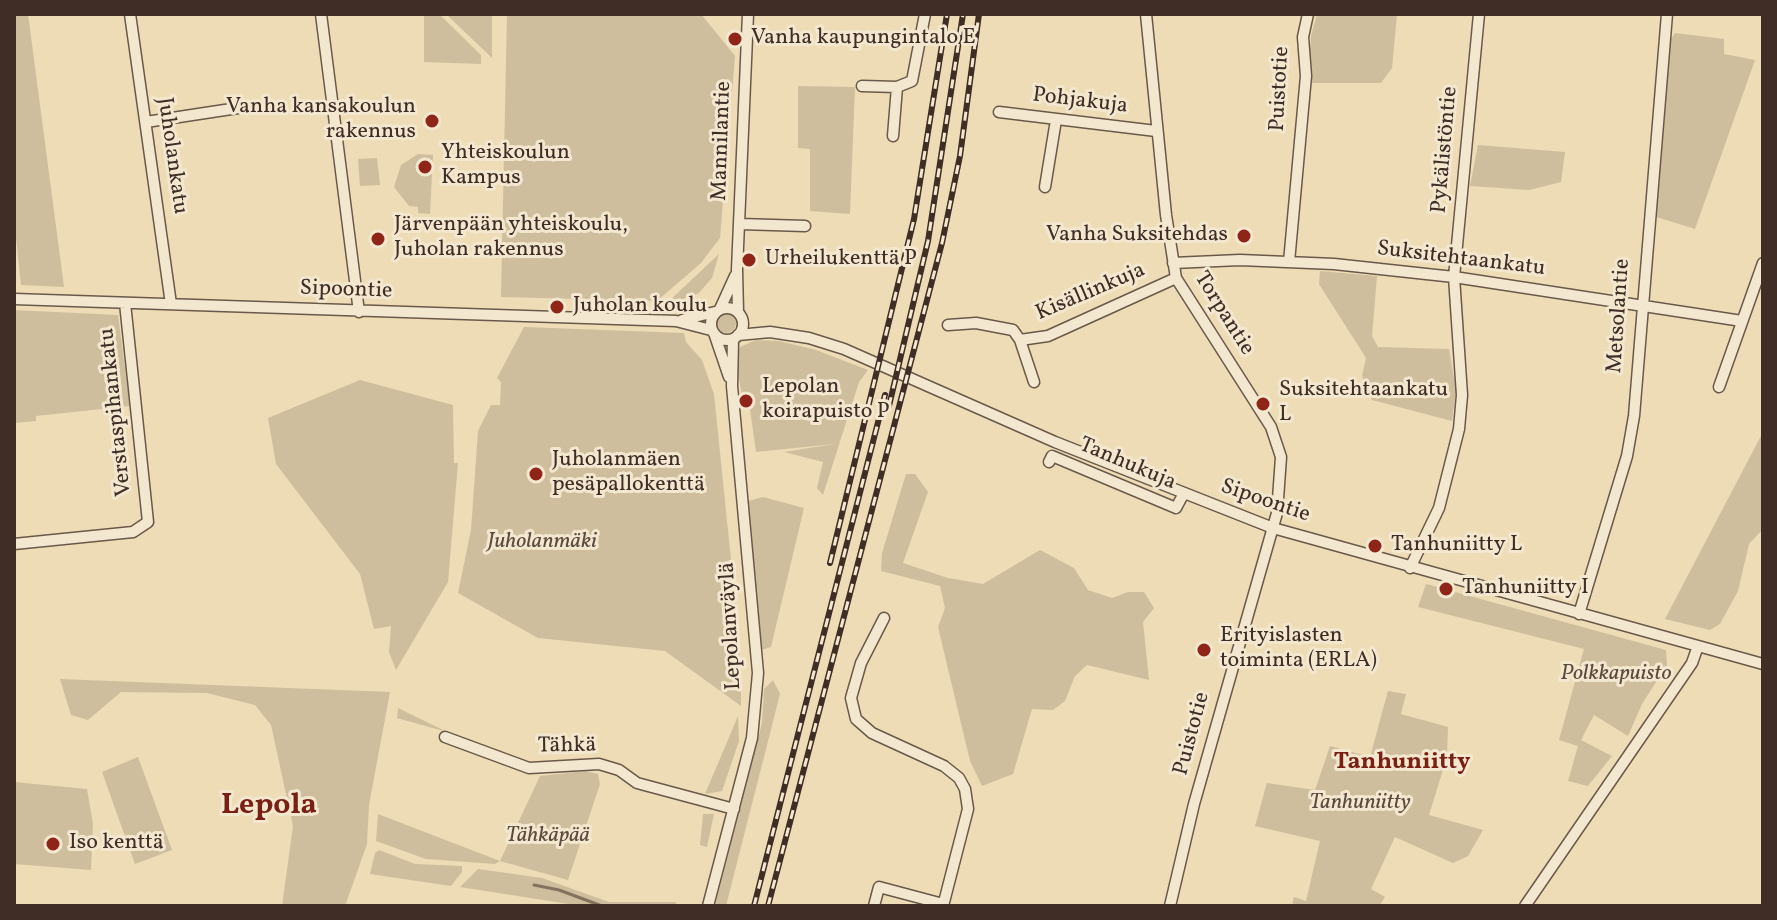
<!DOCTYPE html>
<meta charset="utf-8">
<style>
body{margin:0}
#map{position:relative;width:1777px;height:920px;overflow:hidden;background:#eddcb5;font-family:Vollkorn,serif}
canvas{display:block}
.frame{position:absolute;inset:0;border:16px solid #3f2d26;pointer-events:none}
</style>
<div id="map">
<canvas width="1777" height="920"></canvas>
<div class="frame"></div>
</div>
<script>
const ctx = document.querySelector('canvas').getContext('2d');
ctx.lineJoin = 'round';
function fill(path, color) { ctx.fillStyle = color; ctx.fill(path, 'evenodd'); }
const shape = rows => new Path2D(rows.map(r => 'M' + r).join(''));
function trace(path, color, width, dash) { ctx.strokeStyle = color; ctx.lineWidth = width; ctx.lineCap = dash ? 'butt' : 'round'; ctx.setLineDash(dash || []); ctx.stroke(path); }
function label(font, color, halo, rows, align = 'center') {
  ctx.font = font + ' Vollkorn,serif'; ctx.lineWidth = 6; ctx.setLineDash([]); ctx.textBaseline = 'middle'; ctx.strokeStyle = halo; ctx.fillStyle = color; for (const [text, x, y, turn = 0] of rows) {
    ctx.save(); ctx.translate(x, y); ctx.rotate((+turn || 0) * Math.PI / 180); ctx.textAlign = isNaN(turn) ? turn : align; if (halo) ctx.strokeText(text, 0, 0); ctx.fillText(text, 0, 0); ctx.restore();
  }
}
fill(shape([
 [14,14,28,14,64,287,21,285,14,219],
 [424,14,439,14,481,55,481,64,424,62],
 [446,14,492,14,492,58],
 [507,14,701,14,735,56,720,238,701,263,657,301,501,297],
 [1317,14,1397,14,1392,68,1381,83,1308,83,1311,36],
 [1675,33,1724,39,1724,54,1755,60,1695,229,1653,216,1669,42],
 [798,86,855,87,850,214,810,211,810,149,798,148],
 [1478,145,1565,152,1561,182,1529,190,1470,186],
 [418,154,433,155,430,214,418,213,418,207,409,206,394,187,401,165],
 [377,158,380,185,360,186,358,159],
 [719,254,712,278,699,293,684,301,669,301],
 [1320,271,1377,276,1372,336,1378,347,1449,349,1456,390,1452,421,1372,400,1362,376,1366,358,1319,284],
 [14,310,118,315,130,406,36,416,36,421,14,423],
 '716 323a10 10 0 1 1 20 0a10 10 0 1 1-20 0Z',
 [524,327,684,333,686,342,702,360,714,394,738,628,740,667,731,670,733,680,741,678,741,706,665,651,538,638,458,593,471,530,478,431,491,405,500,405,501,382,497,378],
 [756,340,779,341,816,350,868,370,859,382,823,495,817,488,823,462,784,452,834,444,756,452,748,395,742,395,735,359,740,347],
 [360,380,453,405,454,463,458,463,448,582,396,670,389,652,391,626,374,629,360,574,276,464,268,418],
 [1763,432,1763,529,1749,544,1738,591,1720,624,1710,630,1665,619],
 [906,474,915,474,928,492,903,563,948,578,983,584,1040,550,1074,568,1088,590,1112,598,1128,592,1144,592,1154,608,1143,622,1149,680,1087,665,1075,676,1065,701,1053,710,1032,709,1013,774,982,786,970,761,938,627,945,608,940,586,881,571,882,553],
 [763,497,804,508,771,647,761,650,748,501],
 [1426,584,1666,650,1667,665,1642,704,1628,736,1594,715,1581,740,1612,756,1588,786,1568,781,1578,746,1559,740,1584,649,1418,607],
 [60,679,390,692,369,805,367,844,345,906,282,906,293,826,271,725,255,705,207,693,121,692,88,720,71,715],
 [773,680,780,694,726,906,715,906,762,723,764,689],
 [1388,691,1406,694,1401,714,1448,727,1447,757,1429,815,1483,830,1468,856,1453,863,1395,837,1371,889,1385,897,1379,906,1292,906,1294,897,1306,901,1320,841,1255,826,1266,786,1267,783,1315,790,1330,746,1370,757],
 [398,708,447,732,397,718],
 [738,716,739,741,722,791,705,794],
 [138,757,172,850,135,864,102,772],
 [585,771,598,774,600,784,568,880,500,861,495,864,426,859,376,841,378,814,500,861,540,776],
 [14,782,87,789,93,824,91,870,14,864],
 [703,814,714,814,707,847,700,845],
 [379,850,415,864,462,866,462,872,451,886,370,874,375,853],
 [478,869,542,878,609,902,676,902,676,906,581,906,460,887]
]), '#cfbe9d');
trace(shape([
 [534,885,559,890,602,906]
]), '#84725e', 3);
const minor = shape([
 [130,14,171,304],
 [321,14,359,312],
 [1146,14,1166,215,1176,278,1271,427,1281,457,1277,513,1194,804,1170,906],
 [862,86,897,87],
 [999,112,1156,131],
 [146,122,238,108],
 [893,136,897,87,912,81,925,14],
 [1045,187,1056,120],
 [740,224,805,226],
 [1289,262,1306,76,1303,37,1308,14],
 [1173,263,1240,260,1334,264,1454,277,1742,321],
 [14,299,676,321,711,330],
 '711 324a16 16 0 1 1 32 0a16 16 0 1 1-32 0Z',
 [720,309,735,276],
 [738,312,737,270,748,14],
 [682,320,715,312],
 [948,325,976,323,1013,330,1020,340],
 [738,335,770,332,809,338,844,349,1055,442,1273,528,1763,664],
 [715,336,729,377],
 [1034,382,1020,340,1048,336,1176,278],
 [1719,387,1763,263],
 [1049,462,1052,456,1176,508,1184,493],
 [14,544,133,532,148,522,125,303],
 [1410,568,1439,508,1459,429,1462,395,1454,277,1479,14],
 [1579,614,1627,456,1634,416,1667,14],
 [884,618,861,663,851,698,856,719,872,733,944,766,959,778,965,789,968,809,943,906],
 [445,737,529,768,599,764,619,770,637,783,734,809],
 [708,906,752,738,758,673,732,386,733,339],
 [874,906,879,887,943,904],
 [1525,906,1692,663,1698,646]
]);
trace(minor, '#6a594a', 13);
trace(minor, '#f3e8cf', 10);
const rail = shape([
 [889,406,928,241,963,14],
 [830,563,914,219,947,14],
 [754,906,885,395],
 [768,906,942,243,960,156,979,14]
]);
trace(rail, '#3f2d26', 6);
trace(rail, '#f3e8cf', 3, [9]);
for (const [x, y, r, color] of [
 [735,39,8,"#8f2418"],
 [432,121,8,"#8f2418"],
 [425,167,8,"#8f2418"],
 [1244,236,8,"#8f2418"],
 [378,239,8,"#8f2418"],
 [749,260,8,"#8f2418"],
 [557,307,8,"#8f2418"],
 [746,401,8,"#8f2418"],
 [1263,404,8,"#8f2418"],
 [536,474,8,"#8f2418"],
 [1375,546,8,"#8f2418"],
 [1446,589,8,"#8f2418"],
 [1204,650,8,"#8f2418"],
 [53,844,8,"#8f2418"]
]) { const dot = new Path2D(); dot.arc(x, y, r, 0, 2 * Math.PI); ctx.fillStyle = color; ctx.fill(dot); trace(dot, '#f3e8cf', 3); }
label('22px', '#3f2d26', '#f3e8cf', [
 ["Vanha kaupungintalo E",751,39],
 ["Vanha kansakoulun",416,108,"right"],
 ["rakennus",416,133,"right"],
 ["Yhteiskoulun",441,154],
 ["Kampus",441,179],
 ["Järvenpään yhteiskoulu,",394,226],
 ["Juholan rakennus",394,251],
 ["Vanha Suksitehdas",1228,236,"right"],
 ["Urheilukenttä P",765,260],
 ["Juholan koulu",573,307],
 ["Lepolan",762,388],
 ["koirapuisto P",762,413],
 ["Suksitehtaankatu",1279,391],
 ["L",1279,416],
 ["Juholanmäen",552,461],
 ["pesäpallokenttä",552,486],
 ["Tanhuniitty L",1391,546],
 ["Tanhuniitty I",1462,589],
 ["Erityislasten",1220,637],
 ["toiminta (ERLA)",1220,662],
 ["Iso kenttä",69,844]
], 'left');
label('22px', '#3f2d26', '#f3e8cf', [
 ["Puistotie",1281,89,-87],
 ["Pohjakuja",1080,102,7],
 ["Mannilantie",723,141,-88],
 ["Pykälistöntie",1446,150,-85],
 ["Juholankatu",171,156,82],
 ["Suksitehtaankatu",1461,260,7],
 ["Sipoontie",346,291,2],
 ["Kisällinkuja",1091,293,-23],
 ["Torpantie",1223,314,58],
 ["Metsolantie",1620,316,-86],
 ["Verstaspihankatu",117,412,-96],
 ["Tanhukuja",1127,465,23],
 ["Sipoontie",1265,502,19],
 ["Lepolanväylä",732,626,-93],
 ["Puistotie",1193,734,-75],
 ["Tähkä",567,747,-1]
]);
label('italic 22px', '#5c4a3e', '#f3e8cf', [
 ["Juholanmäki",542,543],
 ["Polkkapuisto",1616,675],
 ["Tanhuniitty",1360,804],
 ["Tähkäpää",548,837]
]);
label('bold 24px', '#7a1f14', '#f3e8cf', [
 ["Tanhuniitty",1402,764]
]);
label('bold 30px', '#7a1f14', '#f3e8cf', [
 ["Lepola",269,807]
]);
</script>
